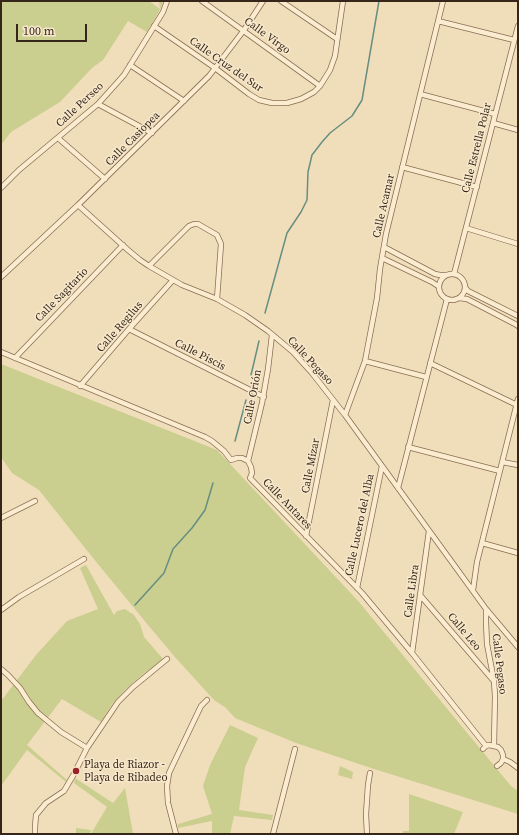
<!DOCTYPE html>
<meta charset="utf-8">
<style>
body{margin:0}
#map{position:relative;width:519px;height:835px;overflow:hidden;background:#f0debb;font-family:"Source Serif 4",serif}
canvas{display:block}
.frame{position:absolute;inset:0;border:2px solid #36261a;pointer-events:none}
.scale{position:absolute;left:16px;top:24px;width:71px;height:18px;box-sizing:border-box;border:2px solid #36261a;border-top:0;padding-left:5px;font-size:12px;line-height:14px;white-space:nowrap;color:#36261a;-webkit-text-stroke:3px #f7e8cb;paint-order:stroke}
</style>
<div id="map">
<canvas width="519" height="835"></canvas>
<div class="frame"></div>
<div class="scale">100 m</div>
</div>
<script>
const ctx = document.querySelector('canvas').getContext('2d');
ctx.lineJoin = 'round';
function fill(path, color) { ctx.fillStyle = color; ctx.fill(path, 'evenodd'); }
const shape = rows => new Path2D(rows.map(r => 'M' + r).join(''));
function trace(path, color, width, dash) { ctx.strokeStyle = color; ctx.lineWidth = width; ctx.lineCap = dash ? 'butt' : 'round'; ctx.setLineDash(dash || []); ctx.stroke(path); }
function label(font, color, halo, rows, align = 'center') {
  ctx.font = font + ' "Source Serif 4",serif'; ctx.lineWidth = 3; ctx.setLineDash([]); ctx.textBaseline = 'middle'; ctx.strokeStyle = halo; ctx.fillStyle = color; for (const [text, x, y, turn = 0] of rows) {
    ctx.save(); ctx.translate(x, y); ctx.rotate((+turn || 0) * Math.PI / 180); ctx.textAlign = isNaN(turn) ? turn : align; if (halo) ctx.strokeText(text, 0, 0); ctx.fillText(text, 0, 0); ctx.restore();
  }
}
fill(shape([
 [1,1,149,1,160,9,159,1,163,1,160,9,157,15,147,32,128,21,103,60,92,68,60,102,11,132,1,145],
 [1,364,217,450,359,602,511,786,518,791,518,814,371,768,296,743,235,718,226,708,214,700,174,656,148,625,93,558,39,490,12,473,1,457],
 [86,565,114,615,117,611,125,609,134,615,140,624,144,637,164,660,143,674,127,688,112,704,101,722,62,699,27,745,67,780,66,782,27,750,1,786,1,701,36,655,67,621,98,609,80,568],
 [230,725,258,738,245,767,239,810,273,815,272,820,234,816,230,834,212,834,212,821,178,828,178,824,212,814,203,786,210,765],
 [340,766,353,772,352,779,338,775],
 [75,778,113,803,125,788,133,834,92,834,92,832,107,807,74,783],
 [409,794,463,812,454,834,403,834,403,831,409,831],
 [76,828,91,830,90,834,76,834]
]), '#cace8f');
trace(shape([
 [265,313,287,233,301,212,307,200,308,172,312,155,322,142,330,133,352,116,362,100,379,1],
 [251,375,259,341],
 [235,441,246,400],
 [135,605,164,573,173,549,192,528,205,510,213,483]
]), '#678e82', 1.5);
const minor = shape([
 [202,1,320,86],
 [281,1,337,39],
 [438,21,514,40],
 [154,26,215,68,249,94,259,100,272,103,287,103,301,99,314,92,320,86,330,70,335,56,343,1],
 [130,65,184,101],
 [420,94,495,114],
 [98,104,152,133],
 [493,123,518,130],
 [58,138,105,179],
 [402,167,477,187],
 [1,188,19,170,98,104,116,84,124,75,163,12,167,1],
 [78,205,128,250,140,260,149,266,182,285,217,299,245,315,268,331,293,352,312,373,345,415,486,609,486,622,487,644,494,681,495,696,494,745],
 [466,228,518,244],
 [384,247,435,274,440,275,446,275],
 [382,258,432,282,438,286],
 [149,266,189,226,194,224,198,224,217,235,221,244,217,299],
 '439 287a13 13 0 1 1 26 0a13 13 0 1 1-26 0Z',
 [454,274,518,26],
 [1,277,78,205,209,76,244,30,263,1],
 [465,287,468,291,518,316],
 [459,298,467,299,515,324,518,326],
 [129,329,264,397],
 [1,352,205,437,212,441,224,451,231,460,237,458,242,458,248,461,251,467,252,473,250,478,362,593,412,653,486,746],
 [15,358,123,245],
 [365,361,426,377],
 [430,363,517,405],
 [80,386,129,329,173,280],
 [345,415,365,361,377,298,380,269,386,234,443,1],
 [408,447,500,471],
 [248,461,262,403,268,369,272,335],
 [502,462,518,465],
 [398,488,447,299],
 [1,518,35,501],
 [306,536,333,400],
 [482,543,518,553],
 [357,588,382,466],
 [473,590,477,562,518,399],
 [420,595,493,680],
 [486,609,518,647],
 [1,610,19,597,84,559],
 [412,653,429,531],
 [1,669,8,675,20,688,29,702,38,713,61,732,87,748],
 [483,749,486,746,489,745,498,747,501,750,503,755,503,759,501,763,497,766],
 [503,759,510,762,518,768],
 [35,834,35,827,36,815,46,803,64,791,74,774,87,748,118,702,133,687,167,659],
 [176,834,168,803,167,786,169,773,201,706,207,700],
 [273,834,295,749],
 [367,834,366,814,368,785,370,773]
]);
trace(minor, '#886d54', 6);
trace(minor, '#fbebcf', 4.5);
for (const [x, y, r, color] of [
 [76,771,4,"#9a2128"]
]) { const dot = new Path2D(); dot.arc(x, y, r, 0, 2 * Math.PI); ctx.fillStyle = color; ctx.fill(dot); trace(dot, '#f7e8cb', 1.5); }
label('11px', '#36261a', '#f7e8cb', [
 ["Calle Virgo",267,36,36],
 ["Calle Cruz del Sur",226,65,35],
 ["Calle Perseo",80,105,-43],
 ["Calle Casiopea",133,139,-45],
 ["Calle Estrella Polar",477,148,-76],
 ["Calle Acamar",384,206,-77],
 ["Calle Sagitario",62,295,-46],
 ["Calle Regilus",120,327,-49],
 ["Calle Piscis",200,355,27],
 ["Calle Pegaso",310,361,47],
 ["Calle Orión",253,397,-79],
 ["Calle Mizar",311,466,-79],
 ["Calle Antares",287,504,46],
 ["Calle Lucero del Alba",360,525,-78],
 ["Calle Libra",412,591,-82],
 ["Calle Leo",464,632,50],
 ["Calle Pegaso",499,664,83]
]);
label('11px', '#36261a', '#f7e8cb', [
 ["Playa de Riazor -",84,765],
 ["Playa de Ribadeo",84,778]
], 'left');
</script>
